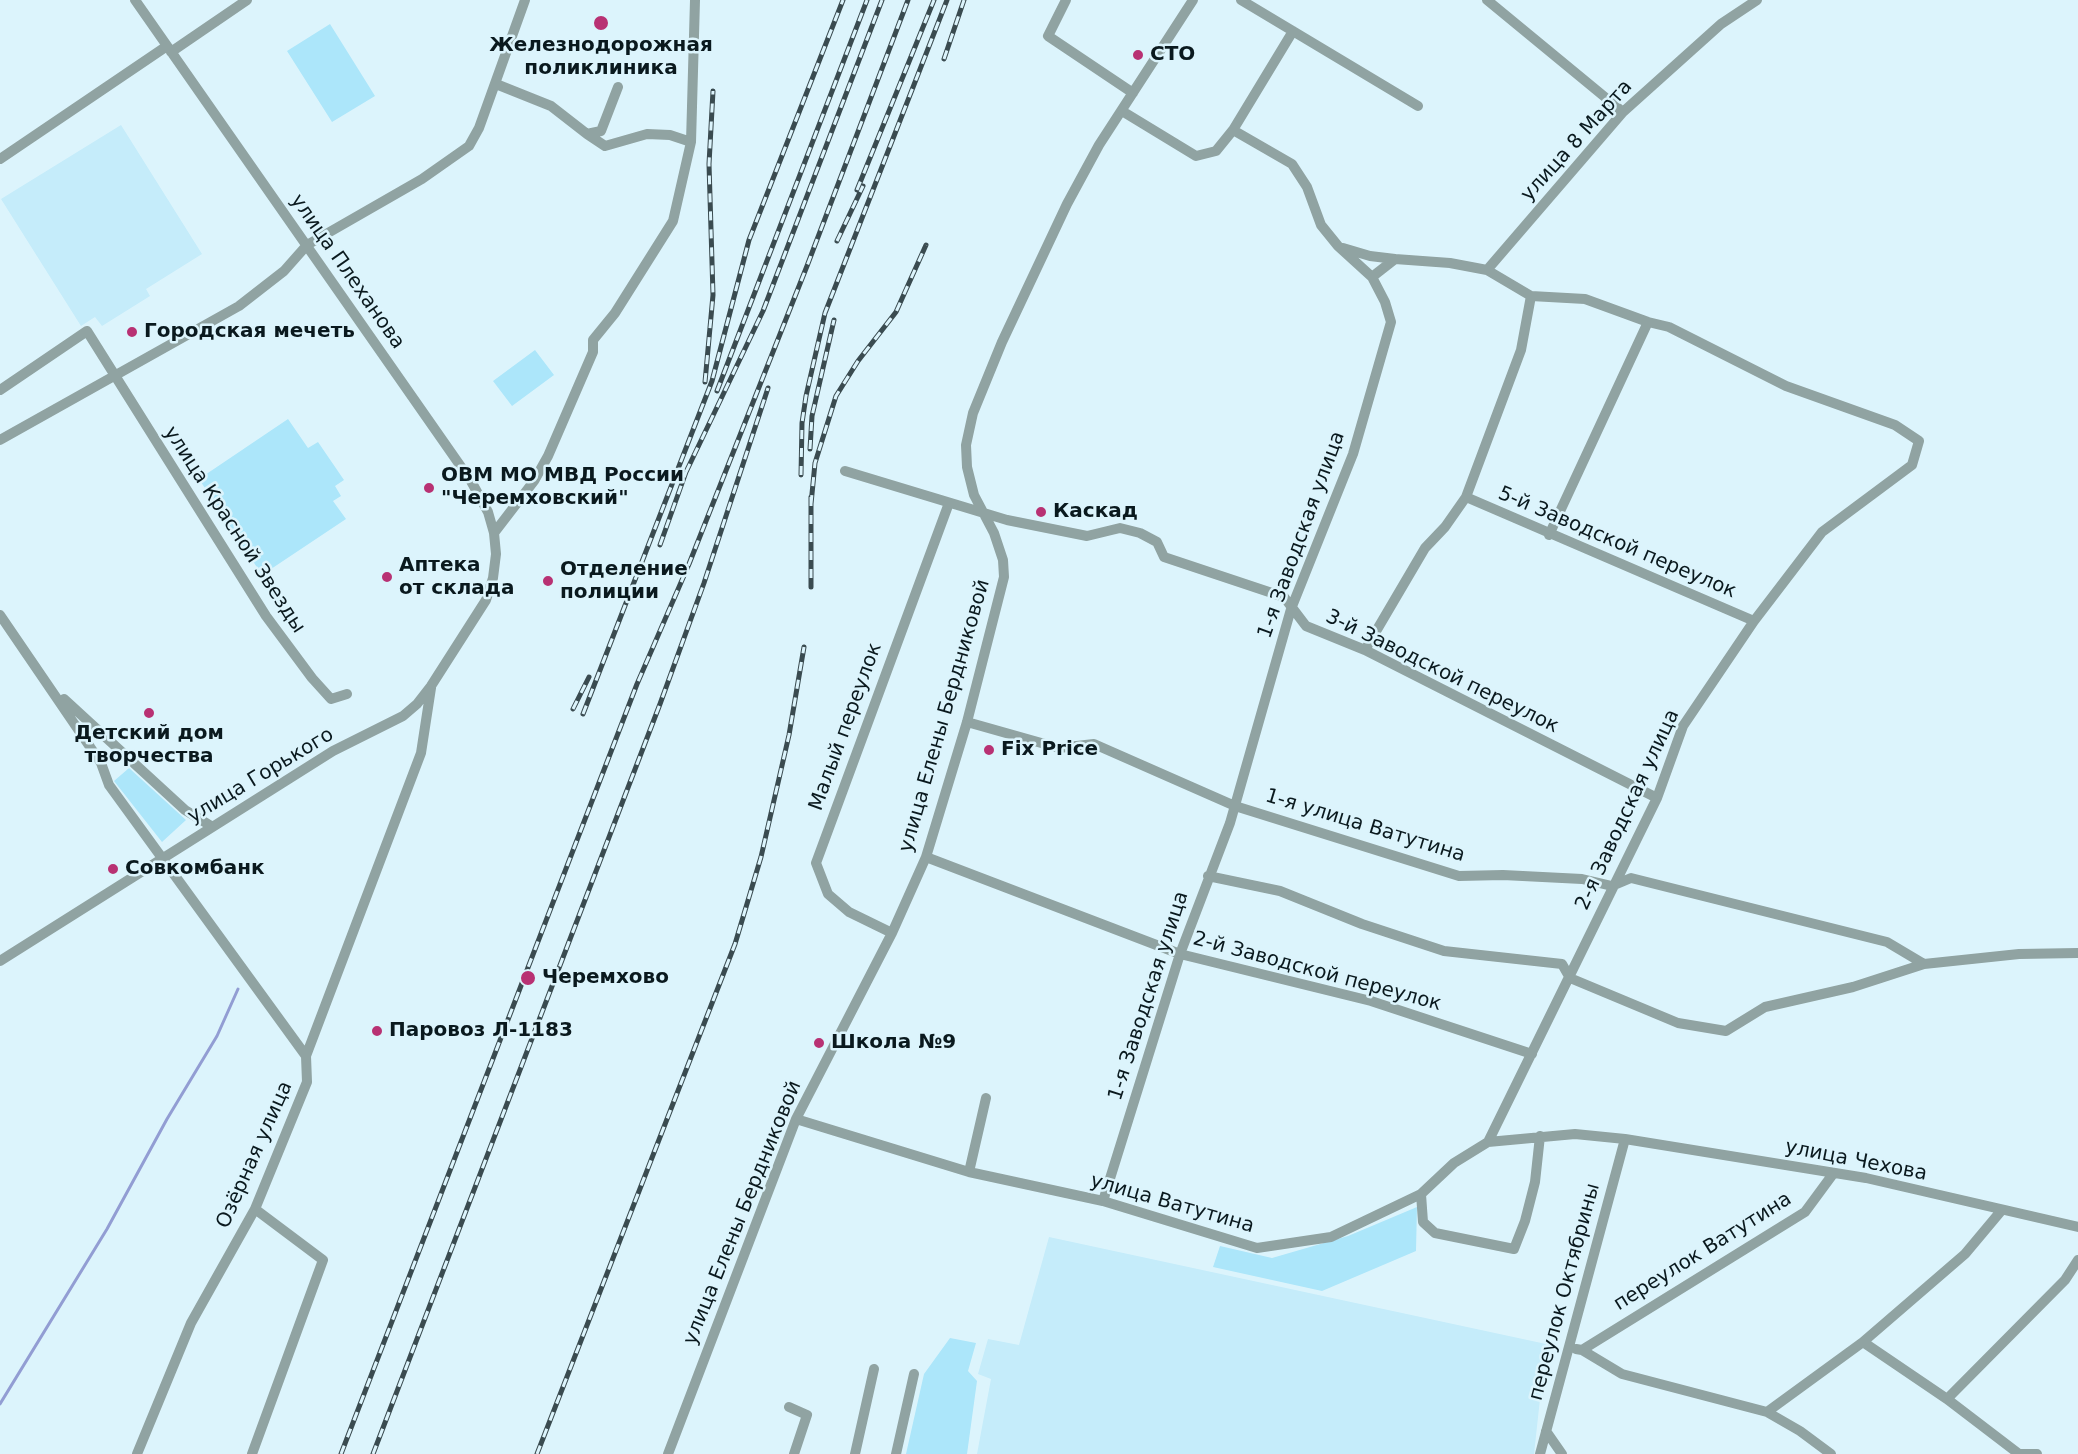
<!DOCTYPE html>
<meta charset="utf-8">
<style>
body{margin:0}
canvas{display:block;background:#dcf4fc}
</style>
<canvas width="2078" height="1454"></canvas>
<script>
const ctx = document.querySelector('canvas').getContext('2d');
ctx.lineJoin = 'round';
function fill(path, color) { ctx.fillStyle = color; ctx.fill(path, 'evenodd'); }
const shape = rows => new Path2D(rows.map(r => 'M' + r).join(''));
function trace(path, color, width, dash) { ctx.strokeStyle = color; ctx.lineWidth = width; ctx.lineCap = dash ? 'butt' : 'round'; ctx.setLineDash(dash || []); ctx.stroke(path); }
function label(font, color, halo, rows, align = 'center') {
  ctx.font = font + ' "DejaVu Sans",sans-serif'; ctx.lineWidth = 5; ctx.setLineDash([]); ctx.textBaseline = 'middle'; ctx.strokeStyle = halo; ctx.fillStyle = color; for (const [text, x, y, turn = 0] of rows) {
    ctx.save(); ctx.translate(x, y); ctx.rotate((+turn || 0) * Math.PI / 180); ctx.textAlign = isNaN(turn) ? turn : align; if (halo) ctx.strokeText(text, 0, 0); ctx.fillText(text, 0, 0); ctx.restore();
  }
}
fill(shape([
 [121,125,202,254,146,289,150,296,102,326,95,317,81,326,1,199],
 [1049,1237,1546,1344,1534,1454,977,1454,991,1379,978,1374,988,1339,1019,1345]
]), '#c5ecfa');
fill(shape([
 [330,24,375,96,332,122,287,51],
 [535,350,554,375,512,406,493,381],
 [288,419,308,448,318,442,344,480,335,486,341,496,333,501,346,519,262,575,199,479],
 [129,768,186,820,162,842,114,781],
 [1417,1207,1416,1251,1322,1291,1213,1267,1220,1246,1272,1258,1348,1236],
 [950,1338,976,1343,968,1371,977,1381,967,1454,906,1454,924,1374]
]), '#ace6fa');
trace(shape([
 [0,1404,107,1229,167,1119,217,1036,238,989]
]), '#929dd3', 3);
trace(shape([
 [1066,0,1048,36,1133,93],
 [1241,0,1418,106],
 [1487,0,1623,112],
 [171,52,247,0],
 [496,84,551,106,587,134,601,131,618,87],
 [1233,130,1293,31],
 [587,134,605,146,647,134,670,135,691,142],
 [0,159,167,46],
 [1343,248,1370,256,1395,259],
 [1487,270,1623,112,1721,24,1757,0],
 [0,390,87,331,266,616,312,678,331,699,347,694],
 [0,440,239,306,284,271,307,245,422,179,469,146,479,128,525,0],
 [845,471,1007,520,1087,536,1120,528,1140,533,1157,542,1164,557,1284,597,1306,626,1365,650,1657,798],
 [1466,497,1754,621],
 [494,533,534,481,548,456,593,352,593,340,615,313,673,221,691,142,695,0],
 [1549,535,1648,322],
 [0,615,101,763,109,785,306,1056,307,1082,255,1209,191,1323,137,1454],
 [1365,650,1425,548,1445,527,1466,497,1521,350,1531,296,1487,270,1450,263,1395,259,1372,277],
 [64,699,185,810,211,826],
 [967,722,1059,748,1094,744,1235,806,1459,876,1503,875,1582,879,1612,886,1631,878,1887,942,1924,964,2019,954,2078,953],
 [926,857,1180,954,1371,1001,1532,1054],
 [1208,876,1280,891,1362,924,1444,951,1562,964,1570,978,1678,1023,1726,1031,1765,1007,1853,987,1924,964],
 [892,933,849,912,828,894,816,863,949,503],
 [0,961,333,751,403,716,417,704,431,686,486,600,493,578,496,554,494,533,488,512,471,481,135,0],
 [306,1056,421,753,431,688],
 [796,1119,969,1172,1103,1201,1257,1248,1331,1237,1421,1194,1454,1163,1488,1142,1575,1134,1625,1139,1866,1178,2078,1227],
 [1488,1142,1657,798,1683,726,1754,621,1822,532,1912,465,1919,441,1895,425,1786,386,1669,327,1648,322,1585,299,1531,296],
 [969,1172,986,1098],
 [1421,1194,1423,1222,1435,1233,1514,1249,1525,1221,1535,1182,1540,1136],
 [1103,1201,1180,954,1230,823,1291,609,1353,454,1391,322,1385,302,1372,277,1338,246,1321,225,1307,187,1292,164,1233,130,1216,151,1196,156,1122,111],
 [1863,1342,1947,1399,2019,1454],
 [1576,1349,1582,1350,1622,1374,1767,1412,1800,1431,1831,1454],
 [1582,1350,1805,1212,1833,1174],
 [1947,1399,2065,1280,2078,1260],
 [789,1407,807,1415,794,1454],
 [1767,1412,1863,1342,1965,1254,2001,1211],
 [1546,1431,1562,1454],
 [252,1454,323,1260,255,1209],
 [668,1454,796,1119,892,933,926,857,967,722,1004,577,1003,560,994,533,974,495,967,467,966,445,973,413,1002,342,1067,204,1099,145,1193,0],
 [855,1454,874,1369],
 [896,1454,914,1374],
 [1540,1454,1625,1139],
 [2019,1454,2037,1454]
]), '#90a3a2', 10);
const rail = shape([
 [944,59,964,0],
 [857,190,934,0],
 [837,241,863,186],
 [705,382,713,295,709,164,713,91],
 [717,391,867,0],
 [810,449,812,416,834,320],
 [686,472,763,311,882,0],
 [801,475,802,423,806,396,825,313,947,0],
 [811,497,811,587],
 [811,504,815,463,836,396,858,361,896,312,926,245],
 [660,545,686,472],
 [573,709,589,677],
 [583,714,712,381,749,240,843,0],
 [341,1454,637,684,689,564,807,266,908,0],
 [373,1454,660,704,704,583,768,388],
 [537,1454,735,944,761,857,789,735,804,647]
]);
trace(rail, '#3a4b50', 5);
trace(rail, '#dcf4fc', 3, [9]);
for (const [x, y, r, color] of [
 [601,23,8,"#b83173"],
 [1138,55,6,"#b83173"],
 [132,332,6,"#b83173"],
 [429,488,6,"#b83173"],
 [1041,512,6,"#b83173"],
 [387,577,6,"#b83173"],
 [548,581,6,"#b83173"],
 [149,713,6,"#b83173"],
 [989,750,6,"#b83173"],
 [113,869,6,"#b83173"],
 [528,978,8,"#b83173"],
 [377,1031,6,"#b83173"],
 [819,1043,6,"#b83173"]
]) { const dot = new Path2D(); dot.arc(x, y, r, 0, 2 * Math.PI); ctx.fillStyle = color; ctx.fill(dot); trace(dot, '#dcf4fc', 2); }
label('bold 20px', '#0a191e', '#dcf4fc', [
 ["Железнодорожная",601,46,"center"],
 ["поликлиника",601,69,"center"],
 ["СТО",1150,55],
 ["Городская мечеть",144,332],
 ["ОВМ МО МВД России",441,476],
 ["\"Черемховский\"",441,499],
 ["Каскад",1053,512],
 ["Аптека",399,566],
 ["от склада",399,589],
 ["Отделение",560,570],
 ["полиции",560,593],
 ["Детский дом",149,734,"center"],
 ["творчества",149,757,"center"],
 ["Fix Price",1001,750],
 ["Совкомбанк",125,869],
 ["Черемхово",542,978],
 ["Паровоз Л-1183",389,1031],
 ["Школа №9",831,1043]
], 'left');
label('20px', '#0a191e', '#dcf4fc', [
 ["улица 8 Марта",1577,141,-48],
 ["улица Плеханова",347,272,55],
 ["улица Красной Звезды",234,530,57],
 ["1-я Заводская улица",1302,535,-70],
 ["5-й Заводской переулок",1617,543,23],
 ["3-й Заводской переулок",1442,672,26],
 ["улица Елены Бердниковой",945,716,-74],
 ["Малый переулок",846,727,-70],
 ["улица Горького",261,776,-31],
 ["2-я Заводская улица",1628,810,-65],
 ["1-я улица Ватутина",1365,826,17],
 ["2-й Заводской переулок",1317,972,15],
 ["1-я Заводская улица",1149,996,-72],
 ["Озёрная улица",255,1155,-66],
 ["улица Чехова",1856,1161,11],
 ["улица Ватутина",1172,1204,16],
 ["улица Елены Бердниковой",743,1213,-68],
 ["переулок Ватутина",1703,1252,-32],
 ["переулок Октябрины",1565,1292,-75]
]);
</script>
